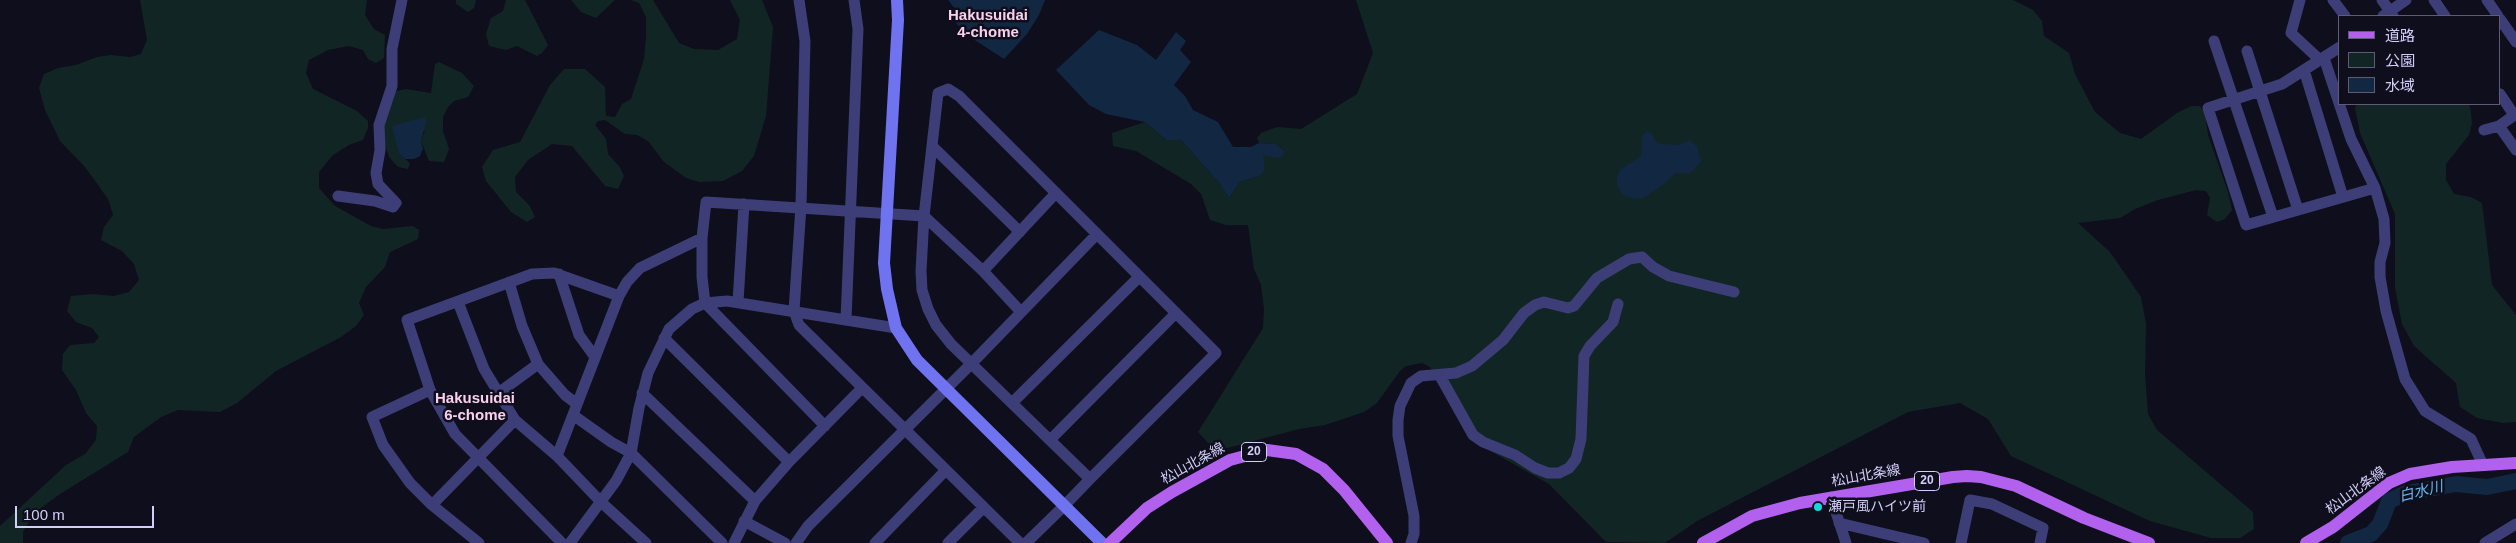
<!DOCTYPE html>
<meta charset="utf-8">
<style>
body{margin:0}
#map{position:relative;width:2516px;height:543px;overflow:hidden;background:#0f0e1c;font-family:Arial,"Noto Sans JP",sans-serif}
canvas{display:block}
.legend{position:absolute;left:2338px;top:15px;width:162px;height:90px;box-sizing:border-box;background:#0f0e1c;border:1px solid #5d5b75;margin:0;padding:6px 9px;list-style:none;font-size:15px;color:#d1cefa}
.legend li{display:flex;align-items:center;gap:10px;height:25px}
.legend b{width:25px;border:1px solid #5d5b75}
.scale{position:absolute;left:15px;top:506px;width:139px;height:22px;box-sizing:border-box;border:2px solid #d1cefa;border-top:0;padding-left:6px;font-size:15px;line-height:18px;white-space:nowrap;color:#d1cefa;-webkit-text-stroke:4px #0f0e1c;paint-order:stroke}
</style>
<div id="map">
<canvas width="2516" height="543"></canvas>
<ul class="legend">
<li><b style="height:6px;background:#b161ee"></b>道路</li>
<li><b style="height:14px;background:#112624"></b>公園</li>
<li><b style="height:14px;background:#122741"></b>水域</li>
</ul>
<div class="scale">100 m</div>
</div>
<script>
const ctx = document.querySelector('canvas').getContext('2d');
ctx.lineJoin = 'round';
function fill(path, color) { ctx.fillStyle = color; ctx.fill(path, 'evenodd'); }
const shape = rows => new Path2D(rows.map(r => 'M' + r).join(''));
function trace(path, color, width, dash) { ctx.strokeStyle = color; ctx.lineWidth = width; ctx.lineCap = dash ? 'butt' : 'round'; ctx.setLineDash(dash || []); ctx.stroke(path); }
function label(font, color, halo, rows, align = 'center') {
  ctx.font = font + ' Arial,"Noto Sans JP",sans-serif'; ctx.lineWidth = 5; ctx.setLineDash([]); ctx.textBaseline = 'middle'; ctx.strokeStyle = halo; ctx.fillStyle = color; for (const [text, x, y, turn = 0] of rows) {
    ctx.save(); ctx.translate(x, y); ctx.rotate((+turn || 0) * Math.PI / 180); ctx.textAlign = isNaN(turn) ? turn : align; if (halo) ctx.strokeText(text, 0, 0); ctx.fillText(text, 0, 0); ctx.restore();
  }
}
fill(shape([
 [140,0,367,0,365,15,374,29,385,35,384,58,376,63,368,59,363,50,349,46,328,50,309,60,306,73,313,89,357,111,368,121,368,128,363,140,349,145,333,155,319,172,319,188,335,206,371,226,383,229,413,226,419,230,418,239,390,252,385,267,366,287,359,303,364,315,356,326,341,337,276,371,237,403,220,412,178,410,161,417,134,437,128,452,60,494,34,513,23,532,23,543,0,543,0,526,66,465,85,454,96,440,97,426,86,413,76,390,62,370,63,354,70,345,94,343,99,337,92,328,76,322,67,311,71,296,93,294,114,296,129,292,139,280,134,264,122,251,101,240,104,227,113,215,108,199,85,167,60,141,45,110,39,88,44,74,58,68,76,65,97,57,111,55,130,57,141,54,147,40],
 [456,0,476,0,474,8,468,12,456,4],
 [506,0,525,0,548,45,542,53,537,56,517,46,506,50,489,46,486,34,491,18,503,11],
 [571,0,615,0,596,18,581,12],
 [631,0,653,0,679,43,694,49,718,50,737,39,740,20,730,0,762,0,773,27,766,116,754,156,742,171,723,181,699,182,686,178,664,162,648,141,637,135,625,134,605,120,598,121,595,125,606,139,608,154,619,166,624,176,618,189,605,186,572,146,552,144,528,160,515,177,516,192,530,206,535,217,527,222,511,212,486,181,482,167,493,150,520,142,550,85,564,69,585,69,605,87,606,116,615,117,622,104,631,99,644,59,646,37,646,17,639,3],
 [1356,0,2013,0,2033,10,2042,21,2044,36,2069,53,2075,74,2095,112,2120,133,2141,139,2177,113,2191,106,2200,106,2205,114,2208,135,2228,192,2232,210,2225,219,2217,222,2207,215,2210,198,2206,191,2196,190,2158,200,2135,209,2120,218,2078,223,2110,252,2141,297,2146,324,2145,374,2148,414,2157,430,2253,512,2254,529,2240,538,2211,538,2150,521,2011,456,1988,419,1960,403,1908,412,1697,521,1665,543,1606,542,1549,484,1469,439,1430,367,1422,363,1406,366,1400,371,1377,403,1364,412,1325,425,1299,429,1216,451,1198,432,1263,328,1264,309,1261,285,1254,269,1248,225,1226,225,1210,220,1201,194,1191,184,1136,151,1113,146,1112,133,1145,122,1166,140,1181,140,1219,183,1229,198,1240,182,1259,176,1263,155,1285,151,1276,144,1259,143,1257,138,1261,133,1277,127,1301,129,1357,94,1373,53],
 [439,62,462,73,474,86,468,97,454,101,448,107,443,117,443,131,449,149,444,162,429,161,421,141,425,130,399,154,410,163,408,169,398,167,389,157,384,142,382,126,396,91,406,89,431,93,435,64],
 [2357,104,2468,104,2470,106,2472,123,2469,135,2446,164,2446,180,2454,194,2471,197,2482,203,2492,285,2516,315,2516,422,2503,423,2477,418,2460,407,2456,383,2414,346,2402,324,2395,288,2395,214,2360,133,2355,108]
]), '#112624');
fill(shape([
 [948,0,1045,0,1039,15,1027,34,1004,59,970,37,950,17,956,10],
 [1099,30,1137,45,1156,60,1176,32,1186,41,1180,50,1191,62,1174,85,1185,96,1193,110,1218,122,1233,147,1251,147,1259,143,1276,144,1285,151,1280,158,1263,155,1265,170,1259,176,1240,182,1229,198,1219,183,1181,140,1166,140,1145,122,1106,114,1089,105,1056,70],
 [425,117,426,122,421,141,423,149,420,156,414,159,405,159,399,154,392,126],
 [1647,131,1652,134,1656,142,1660,144,1678,145,1690,140,1697,147,1701,162,1690,173,1675,173,1664,184,1641,199,1631,198,1622,194,1617,185,1617,176,1621,169,1641,156,1642,136]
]), '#122741');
trace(shape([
 [2348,543,2371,534,2380,524,2389,501,2406,493,2456,484,2487,487,2516,481]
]), '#122741', 16);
trace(shape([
 [799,0,805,41,801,206,794,311,799,325,1020,543],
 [2300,0,2291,33,2320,60],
 [2333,0,2345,16],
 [2382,0,2393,16],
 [2434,0,2445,16],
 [2487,0,2498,16],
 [2383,16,2406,0],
 [2500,19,2516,42],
 [2214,41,2273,217],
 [2340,47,2282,84,2208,108,2246,225,2375,188],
 [2247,51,2298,210],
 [2324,58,2351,139,2375,188,2384,219,2385,243,2380,262,2380,277,2386,311,2405,379,2425,411,2471,439,2483,465],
 [2304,70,2343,197],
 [2500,94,2514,115],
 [2499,126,2516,150],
 [2484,130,2499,126,2516,114],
 [932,146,1020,232],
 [338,196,375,201,393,207,396,203,378,184,376,173,380,150,379,125,392,86,392,49,402,0],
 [983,271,1055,194],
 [559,274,579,335,595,357],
 [509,282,522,326,538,364,565,395,577,404],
 [458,302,484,369,515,420,557,456,601,502,646,543],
 [738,302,744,204],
 [846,319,858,29,854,0],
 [664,338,789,462],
 [1440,376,1473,435,1483,442,1515,455,1535,468,1548,473,1559,473,1569,468,1576,459,1581,439,1584,356,1590,346,1613,322,1618,304],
 [430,390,372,417,383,445,410,483,432,505,479,543],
 [642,393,755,501],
 [497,394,538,364],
 [1013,402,1139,277],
 [573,415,611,442,631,453,722,543],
 [825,426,705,303,702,277,702,238,706,202,924,216,983,271,1021,312],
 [1051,439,1175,314],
 [557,456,619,296,627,282,640,268,702,238],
 [1831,497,1846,543],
 [432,505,515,420],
 [744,521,785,543],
 [1839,523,1924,543],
 [562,543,455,434,430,390,407,320,532,274,554,273,619,296],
 [570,543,616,481,631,453,639,408,648,373,669,329,692,309,705,303,727,301,896,328],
 [734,543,755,501,789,462,862,388],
 [796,543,808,526,971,364,1097,234],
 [875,543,946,470],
 [948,543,983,508],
 [1026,543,1064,506,1090,479,1216,353,959,96,948,89,938,93,924,216,921,271,922,290,928,309,936,325,951,344,1090,479],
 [1411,543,1414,534,1414,516,1398,436,1398,420,1400,406,1411,383,1421,376,1456,373,1472,366,1503,340,1524,313,1535,305,1544,302,1568,308,1574,306,1597,278,1629,259,1642,257,1653,267,1669,276,1734,292],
 [1961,543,1970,500,1992,504,2043,528,2040,543],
 [2485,543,2516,524]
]), '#3d3e77', 11);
trace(shape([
 [897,0,898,20,884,263,887,289,896,328,917,360,1102,543]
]), '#6f73f0', 12);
trace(shape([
 [1110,543,1147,508,1172,492,1230,460,1267,450,1296,454,1323,469,1344,490,1387,543],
 [1703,543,1752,516,1800,503,1953,477,1967,476,1981,477,2016,486,2084,518,2149,543],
 [2306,543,2333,527,2389,483,2410,474,2452,467,2516,463]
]), '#b161ee', 12);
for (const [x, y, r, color] of [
 [1818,507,5,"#17d4dd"]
]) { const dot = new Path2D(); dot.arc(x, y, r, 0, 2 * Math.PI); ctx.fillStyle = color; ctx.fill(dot); trace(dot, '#0f0e1c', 2); }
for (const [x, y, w] of [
 [1254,452,25],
 [1927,481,25]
]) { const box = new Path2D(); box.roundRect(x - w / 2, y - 9.5, w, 19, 4); ctx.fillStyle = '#0f0e1c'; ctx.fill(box); trace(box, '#d1cefa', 1); }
label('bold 12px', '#d1cefa', null, [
 ["20",1254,452],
 ["20",1927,481]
]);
label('14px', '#d1cefa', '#0f0e1c', [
 ["松山北条線",1193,464,-29],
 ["松山北条線",1866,476,-10],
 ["松山北条線",2356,491,-36]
]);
label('14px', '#d1cefa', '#0f0e1c', [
 ["瀬戸風ハイツ前",1828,507]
], 'left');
label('bold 15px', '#fad0ed', '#0f0e1c', [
 ["Hakusuidai",988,16],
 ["4-chome",988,33],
 ["Hakusuidai",475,399],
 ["6-chome",475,416]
]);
label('italic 15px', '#67b8ef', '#0f0e1c', [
 ["白水川",2421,492,-14]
]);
</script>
